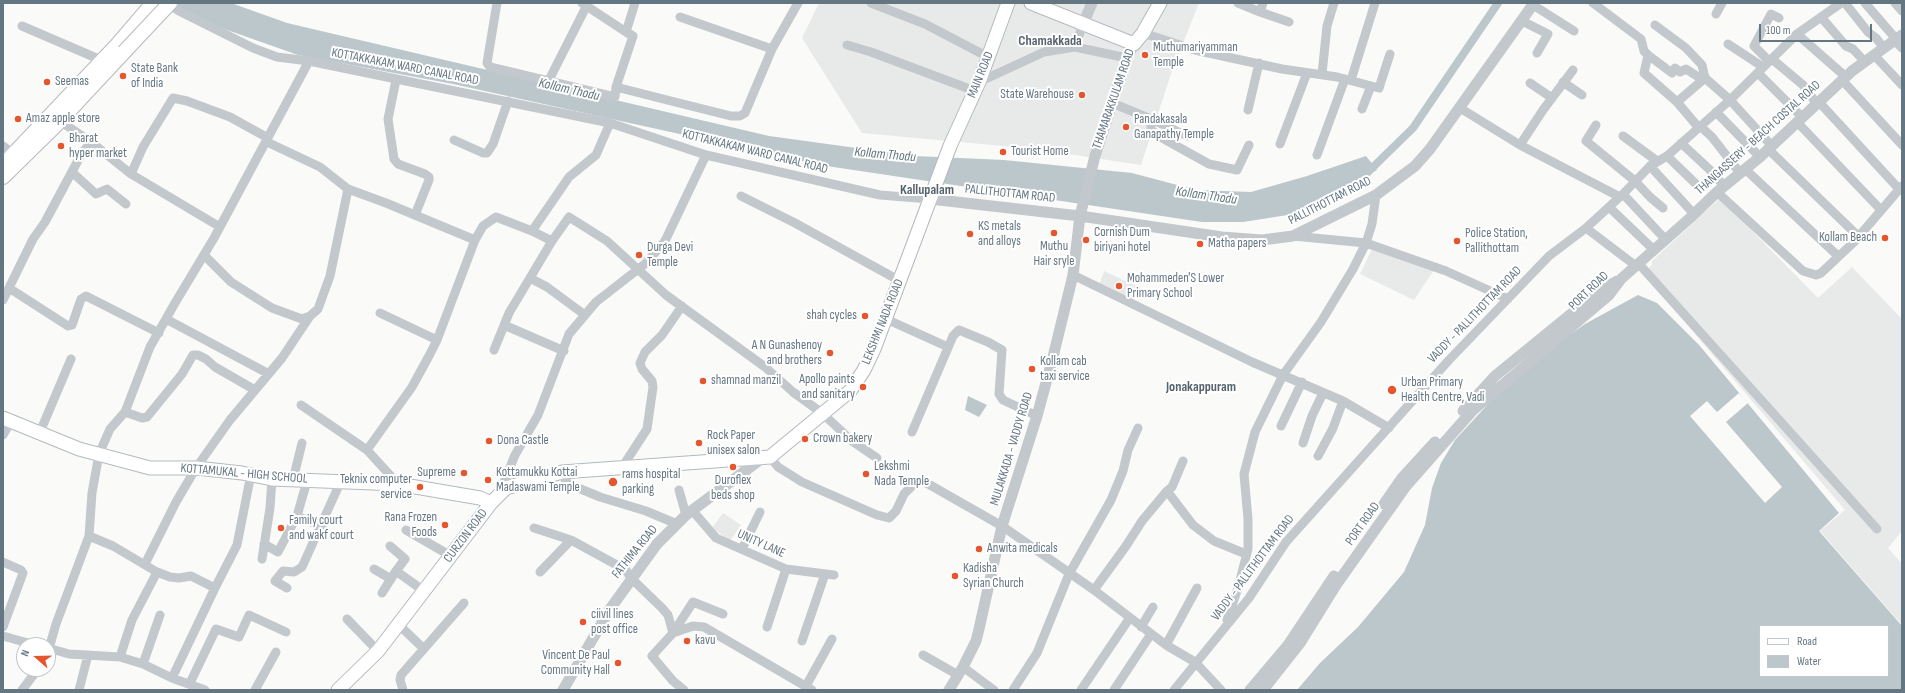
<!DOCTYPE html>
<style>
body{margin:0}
#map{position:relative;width:1905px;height:693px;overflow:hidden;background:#fafaf8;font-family:"Sofia Sans Condensed",sans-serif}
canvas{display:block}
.frame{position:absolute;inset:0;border:4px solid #657683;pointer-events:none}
.legend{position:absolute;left:1759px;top:625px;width:130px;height:52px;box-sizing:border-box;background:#fff;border:1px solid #c1c8cd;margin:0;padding:5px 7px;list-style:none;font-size:12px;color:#657683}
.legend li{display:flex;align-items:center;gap:8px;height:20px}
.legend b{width:20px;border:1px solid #c1c8cd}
.north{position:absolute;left:16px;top:637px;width:40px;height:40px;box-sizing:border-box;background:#fff;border:1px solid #c1c8cd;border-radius:50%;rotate:290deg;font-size:11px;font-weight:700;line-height:16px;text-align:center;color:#657683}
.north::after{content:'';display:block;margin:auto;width:14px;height:18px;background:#e4572e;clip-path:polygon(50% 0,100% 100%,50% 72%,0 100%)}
.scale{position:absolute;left:1759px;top:24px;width:113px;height:18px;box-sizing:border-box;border:2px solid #657683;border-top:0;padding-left:5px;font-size:12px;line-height:14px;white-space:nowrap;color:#657683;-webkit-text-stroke:3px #fff;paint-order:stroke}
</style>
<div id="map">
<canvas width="1905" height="693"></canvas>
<div class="frame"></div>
<ul class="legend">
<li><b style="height:5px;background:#fff"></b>Road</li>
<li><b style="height:11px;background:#bbc7cb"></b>Water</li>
</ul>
<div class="north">N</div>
<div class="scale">100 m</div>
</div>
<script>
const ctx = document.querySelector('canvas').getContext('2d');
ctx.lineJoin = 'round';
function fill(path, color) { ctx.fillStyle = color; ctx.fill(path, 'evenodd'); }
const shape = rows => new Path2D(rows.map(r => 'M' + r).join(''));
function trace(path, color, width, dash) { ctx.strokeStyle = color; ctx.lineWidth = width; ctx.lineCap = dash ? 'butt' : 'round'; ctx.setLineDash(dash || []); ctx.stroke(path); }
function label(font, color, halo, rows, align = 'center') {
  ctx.font = font + ' "Sofia Sans Condensed",sans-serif'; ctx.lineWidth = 4; ctx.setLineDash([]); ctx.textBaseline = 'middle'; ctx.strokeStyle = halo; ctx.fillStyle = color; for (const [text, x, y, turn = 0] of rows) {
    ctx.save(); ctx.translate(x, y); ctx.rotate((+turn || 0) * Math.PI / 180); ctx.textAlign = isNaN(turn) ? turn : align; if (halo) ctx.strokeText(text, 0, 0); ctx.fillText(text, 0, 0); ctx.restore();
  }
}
fill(shape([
 [819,3,1199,3,1173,68,1141,165,1035,149,862,133,802,38],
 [1720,198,1818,298,1852,267,1902,319,1902,531,1888,548,1902,564,1902,625,1820,531,1845,510,1643,273,1652,265,1652,261],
 [1373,247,1434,270,1414,300,1360,274],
 [1104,271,1138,287,1131,301,1099,285],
 [723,513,741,525,730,541,712,528]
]), '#e8e9e9');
fill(shape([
 [167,3,231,3,287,23,769,136,915,156,1004,160,1132,173,1196,190,1251,192,1307,176,1366,156,1377,170,1294,214,1243,222,1202,222,820,165,453,84,298,55,182,14],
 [1638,295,1657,303,1700,346,1839,513,1819,531,1902,626,1902,690,1297,690,1320,663,1358,627,1404,572,1425,525,1432,488,1441,463,1455,440,1489,403,1561,341,1585,324],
 [1760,626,1888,626,1888,676,1760,676],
 [968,396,987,405,979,417,965,410]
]), '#bbc7cb');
fill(shape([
 [1739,393,1748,403,1726,422,1782,487,1765,503,1690,416,1707,401,1717,412]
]), '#fafaf8');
trace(shape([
 [1367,173,1413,128,1498,3]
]), '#bbc7cb', 8);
const secondary = shape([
 [1031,3,1134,44,1143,33,1160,3],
 [3,418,79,449,150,468,196,468,242,473,272,479,398,484,480,498,491,503],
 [338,690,378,651,491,503,506,488,562,472,770,457,850,391,864,370,874,349,950,146,979,82,1008,3]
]);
const primary = shape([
 [3,165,117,45,153,3],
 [3,177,55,126,124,52]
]);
trace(secondary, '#b3babf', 15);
trace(primary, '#b5babe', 16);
trace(shape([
 [167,3,179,11,253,48,277,57,309,61],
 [497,3,487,63,490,67,615,97,616,87,679,103,731,116,740,116,745,113,772,49,798,3],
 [582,3,626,32],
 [871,3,925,24,988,57],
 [1238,3,1260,12,1263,3],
 [1593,3,1641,39,1644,51,1648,55,1644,73,1677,102,1699,128],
 [1845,3,1868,32,1876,38,1884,48],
 [1865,3,1896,39],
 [1895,3,1902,11],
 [1533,5,1574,31],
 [1260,12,1289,22],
 [1716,14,1722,3],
 [680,17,772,49],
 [1821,17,1846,46,1853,49,1865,62],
 [1522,21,1548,34,1537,53],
 [1655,25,1686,48,1702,65,1705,78,1677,102],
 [22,26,101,60],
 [1143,33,1195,50,1282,69,1337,77,1379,88,1390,54],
 [1797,34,1846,77],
 [1894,40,1902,48],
 [1728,44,1763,67],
 [847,45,871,52,975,91],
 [1075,47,1083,24],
 [1648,55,1672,73,1675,68,1680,72,1686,69,1703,80],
 [1874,55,1902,85],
 [1772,59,1803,85,1817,104],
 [1769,61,1754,46,1771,14,1779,18],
 [1758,73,1802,117],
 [1322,74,1327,26,1334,3],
 [1705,78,1730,100,1771,145],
 [396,80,388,119,394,159,398,164,425,174,429,177,429,180,415,215],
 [549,80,586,7],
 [1351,80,1375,3],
 [1842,80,1902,145],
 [979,82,1044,52,1075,47,1127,58],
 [1563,82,1582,95],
 [1530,83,1552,98],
 [616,87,633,36,626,32,635,3],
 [1819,102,1899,189],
 [1112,103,1151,119,1151,130,1164,139,1209,164,1237,170,1249,145],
 [1460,108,1520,145,1620,197],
 [1362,109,1371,86],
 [1248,110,1259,63],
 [1716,112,1760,157],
 [1151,119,1187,136],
 [60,121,91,142,131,174,220,227],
 [1797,122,1881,210],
 [1596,125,1586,141,1635,181,1650,197,1663,208],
 [1700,126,1712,137,1740,173],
 [1623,136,1657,161],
 [454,140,483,153,487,153,493,144,508,101],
 [267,142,320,167,348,189,386,203,475,240,437,340,430,354,412,387,367,450],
 [1681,143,1710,170,1724,186],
 [1280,144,1307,73],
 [1520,145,1543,110,1573,70],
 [1768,149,1858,236],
 [1317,155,1345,79],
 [1667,156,1696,184],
 [1650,166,1694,214],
 [1745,169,1838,256],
 [72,172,96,194,107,189,126,204],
 [131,174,143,147,173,98,187,101,230,117,268,138],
 [1717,192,1803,271,1816,275,1821,273,1854,242,1902,186],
 [1623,194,1666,240],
 [741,196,795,223,900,281],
 [1609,207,1654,250],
 [1586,228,1636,266],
 [532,231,569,177,596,155,610,123],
 [1293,236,1366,243,1446,271,1508,299],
 [475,240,483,226,496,217,532,231,552,241,569,217,607,241,666,295,765,367,793,392,822,413,852,441,877,458],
 [204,255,231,282,272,308,302,319,310,316,318,309,330,276,348,189],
 [1639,264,1877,529],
 [1073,275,1252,362,1343,401,1389,428],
 [530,278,547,287,585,315],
 [9,288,68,326,72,325,81,299,86,296,159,333],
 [3,300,33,239,45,222,82,153,91,142],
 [380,313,437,340],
 [166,319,269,374],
 [886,319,948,347],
 [504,325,564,351],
 [494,350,509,313,552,241],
 [301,405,367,450,398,484],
 [125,412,142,418,147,417,182,374,193,355,198,355,206,359,215,367,255,390],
 [1281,426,1302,382],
 [40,432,71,359],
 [912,432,953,336,959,330,988,342,1002,350,999,394,1003,400,1037,416],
 [3,435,11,421],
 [1303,443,1312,416,1323,393],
 [1318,456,1333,428,1343,401],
 [770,457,778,467,802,482,877,515,889,518,896,511,904,494,915,483,921,481,930,485,1002,526,1094,590,1166,645,1195,662,1221,690],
 [1183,461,1172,487,1167,491,1193,525,1214,541,1246,554],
 [623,466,647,429,653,387,652,381,642,369,640,363,645,352,662,335,682,306],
 [562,472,566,482,571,485,600,497,646,511,677,524],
 [293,480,302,443],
 [679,490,686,515],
 [500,492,515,455,538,415,569,334,596,302,646,263,665,241,706,155],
 [692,510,716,538,786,569,834,575],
 [297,516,322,527],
 [534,528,571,540,540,572],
 [406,530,451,556],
 [89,536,113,546,157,572],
 [571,540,626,570,631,578,662,608,668,615,673,633,652,656,673,681,684,690],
 [264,544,278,552,297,516,307,481],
 [390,546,405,559,396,571,424,591],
 [742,549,760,512],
 [262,559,270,508,272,479],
 [3,562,21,570,23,573,3,627],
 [145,564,176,502,196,468,230,420,282,358,310,316],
 [374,569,391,579],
 [287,588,275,581,283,571,294,572,302,567,340,483],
 [1094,590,1126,546,1142,521,1167,491],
 [382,593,396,571],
 [347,619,378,651],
 [1227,620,1238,588,1248,549,1248,519,1244,474,1255,432,1283,375,1321,322,1353,269,1366,243,1372,224,1376,195],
 [398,624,424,649],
 [767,627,786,569],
 [1141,627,1153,607],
 [673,633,693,626,704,627,812,690],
 [673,633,693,602,723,614],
 [3,636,35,645],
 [802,641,825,574],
 [1166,645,1197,588],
 [48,648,69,654,120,657,143,664,172,678,205,690],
 [48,652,56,624,89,536,92,493,99,454,110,429,125,412,150,347,175,303,214,238,309,61,610,123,706,155,880,195,930,199],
 [923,655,958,675],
 [120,657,132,620,157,572,170,577,179,578,191,576,215,588,237,545,251,474],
 [143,664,160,615],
 [963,667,994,690],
 [172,678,215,588],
 [190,683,216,629,239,637,249,615,286,632],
 [806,686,832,639],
 [22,690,38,669],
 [79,690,88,655],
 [255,690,276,652],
 [403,690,400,680,401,675,464,603],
 [1013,690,1037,653,1069,574,1111,500,1123,471,1128,450,1138,428],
 [1081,690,1129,619],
 [1114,690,1151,634],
 [1174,690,1249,598,1286,542,1449,360,1549,256,1586,228,1623,194,1650,166,1667,156,1730,100,1797,34,1841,3]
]), '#c3c8cc', 9);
trace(shape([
 [1083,24,1092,3],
 [3,147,13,155,17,160],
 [930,199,1080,216,1222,237,1262,240,1293,236,1376,195,1415,166,1430,149,1534,3],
 [1463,411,1495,376,1587,301,1604,288,1617,281],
 [1384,504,1402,478,1435,442],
 [563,690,610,609,657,544,686,515,761,459],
 [949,690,963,667,976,641,979,629,1002,526,1037,416,1053,357,1073,275,1080,216,1095,156,1127,58,1134,44],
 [1250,690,1288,645,1334,576],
 [1263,690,1300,643,1336,585,1406,486,1473,410,1609,295,1621,279,1690,218,1717,192,1760,157,1852,71,1902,35]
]), '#c3c8cc', 11);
trace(secondary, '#fff', 13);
trace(primary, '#fff', 14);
const primaryBridge = shape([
 [124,52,170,3]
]);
trace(primaryBridge, '#b5babe', 16, []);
trace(primaryBridge, '#fff', 14);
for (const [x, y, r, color] of [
 [1145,55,4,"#e4572e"],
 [123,76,4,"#e4572e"],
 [47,82,4,"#e4572e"],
 [1082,95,4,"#e4572e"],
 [18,119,4,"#e4572e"],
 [1126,127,4,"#e4572e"],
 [61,146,4,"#e4572e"],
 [1003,152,4,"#e4572e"],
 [1054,233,4,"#e4572e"],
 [970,234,4,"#e4572e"],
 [1885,238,4,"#e4572e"],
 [1086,240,4,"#e4572e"],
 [1457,241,4,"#e4572e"],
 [1200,244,4,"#e4572e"],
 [639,255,4,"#e4572e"],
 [1119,286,4,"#e4572e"],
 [865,316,4,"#e4572e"],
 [830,353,4,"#e4572e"],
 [1032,369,4,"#e4572e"],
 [703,381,4,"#e4572e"],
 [863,387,4,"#e4572e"],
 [1392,390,5,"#e4572e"],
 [805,439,4,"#e4572e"],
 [489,441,4,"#e4572e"],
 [699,443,4,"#e4572e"],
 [733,467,4,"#e4572e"],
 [464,473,4,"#e4572e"],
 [866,474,4,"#e4572e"],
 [488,480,4,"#e4572e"],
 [613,482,5,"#e4572e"],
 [420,487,4,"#e4572e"],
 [445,525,4,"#e4572e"],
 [281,528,4,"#e4572e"],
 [979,549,4,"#e4572e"],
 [955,576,4,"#e4572e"],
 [583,622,4,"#e4572e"],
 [687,641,4,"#e4572e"],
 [618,663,4,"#e4572e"]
]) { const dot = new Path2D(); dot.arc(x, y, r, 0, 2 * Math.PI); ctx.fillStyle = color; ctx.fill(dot); trace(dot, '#fff', 1.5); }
label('13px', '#657683', '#fff', [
 ["Muthumariyamman",1153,48],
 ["Temple",1153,63],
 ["State Bank",131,69],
 ["of India",131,84],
 ["Seemas",55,82],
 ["State Warehouse",1074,95,"right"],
 ["Amaz apple store",26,119],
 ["Pandakasala",1134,120],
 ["Ganapathy Temple",1134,135],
 ["Bharat",69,139],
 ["hyper market",69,154],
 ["Tourist Home",1011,152],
 ["KS metals",978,227],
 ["and alloys",978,242],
 ["Cornish Dum",1094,233],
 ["biriyani hotel",1094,248],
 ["Police Station,",1465,234],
 ["Pallithottam",1465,249],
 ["Kollam Beach",1877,238,"right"],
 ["Matha papers",1208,244],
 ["Muthu",1054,247,"center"],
 ["Hair sryle",1054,262,"center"],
 ["Durga Devi",647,248],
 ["Temple",647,263],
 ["Mohammeden'S Lower",1127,279],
 ["Primary School",1127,294],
 ["shah cycles",857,316,"right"],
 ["A N Gunashenoy",822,346,"right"],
 ["and brothers",822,361,"right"],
 ["Kollam cab",1040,362],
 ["taxi service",1040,377],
 ["Apollo paints",855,380,"right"],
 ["and sanitary",855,395,"right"],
 ["shamnad manzil",711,381],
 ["Urban Primary",1401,383],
 ["Health Centre, Vadi",1401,398],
 ["Rock Paper",707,436],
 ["unisex salon",707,451],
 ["Crown bakery",813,439],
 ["Dona Castle",497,441],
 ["Lekshmi",874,467],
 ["Nada Temple",874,482],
 ["Supreme",456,473,"right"],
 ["Kottamukku Kottai",496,473],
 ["Madaswami Temple",496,488],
 ["rams hospital",622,475],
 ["parking",622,490],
 ["Teknix computer",412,480,"right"],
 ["service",412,495,"right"],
 ["Duroflex",733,481,"center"],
 ["beds shop",733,496,"center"],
 ["Rana Frozen",437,518,"right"],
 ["Foods",437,533,"right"],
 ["Family court",289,521],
 ["and wakf court",289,536],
 ["Anwita medicals",987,549],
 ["Kadisha",963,569],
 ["Syrian Church",963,584],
 ["ciivil lines",591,615],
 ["post office",591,630],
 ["kavu",695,641],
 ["Vincent De Paul",610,656,"right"],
 ["Community Hall",610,671,"right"]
], 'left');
label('13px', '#657683', '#fff', [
 ["KOTTAKKAKAM WARD CANAL ROAD",405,67,11],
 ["MAIN ROAD",981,75,-68],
 ["THAMARAKKULAM ROAD",1114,99,-71],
 ["THANGASSERY - BEACH COSTAL ROAD",1758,138,-42],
 ["KOTTAKKAKAM WARD CANAL ROAD",755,152,14],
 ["PALLITHOTTAM ROAD",1010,194,6],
 ["PALLITHOTTAM ROAD",1330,201,-27],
 ["PORT ROAD",1589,291,-44],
 ["VADDY - PALLITHOTTAM ROAD",1475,315,-46],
 ["LEKSHMI NADA ROAD",883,322,-68],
 ["MULAKKADA - VADDY ROAD",1012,449,-73],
 ["KOTTAMUKAL - HIGH SCHOOL",244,474,5],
 ["PORT ROAD",1363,524,-55],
 ["CURZON ROAD",466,536,-53],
 ["UNITY LANE",761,544,24],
 ["FATHIMA ROAD",635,552,-51],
 ["VADDY - PALLITHOTTAM ROAD",1253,568,-53]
]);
label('bold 14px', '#57646e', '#fff', [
 ["Chamakkada",1050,41],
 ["Kallupalam",927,190],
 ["Jonakappuram",1201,387]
]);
label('italic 14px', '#60757c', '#fff', [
 ["Kollam Thodu",569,90,13],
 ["Kollam Thodu",885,155,5],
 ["Kollam Thodu",1206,196,8]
]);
</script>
